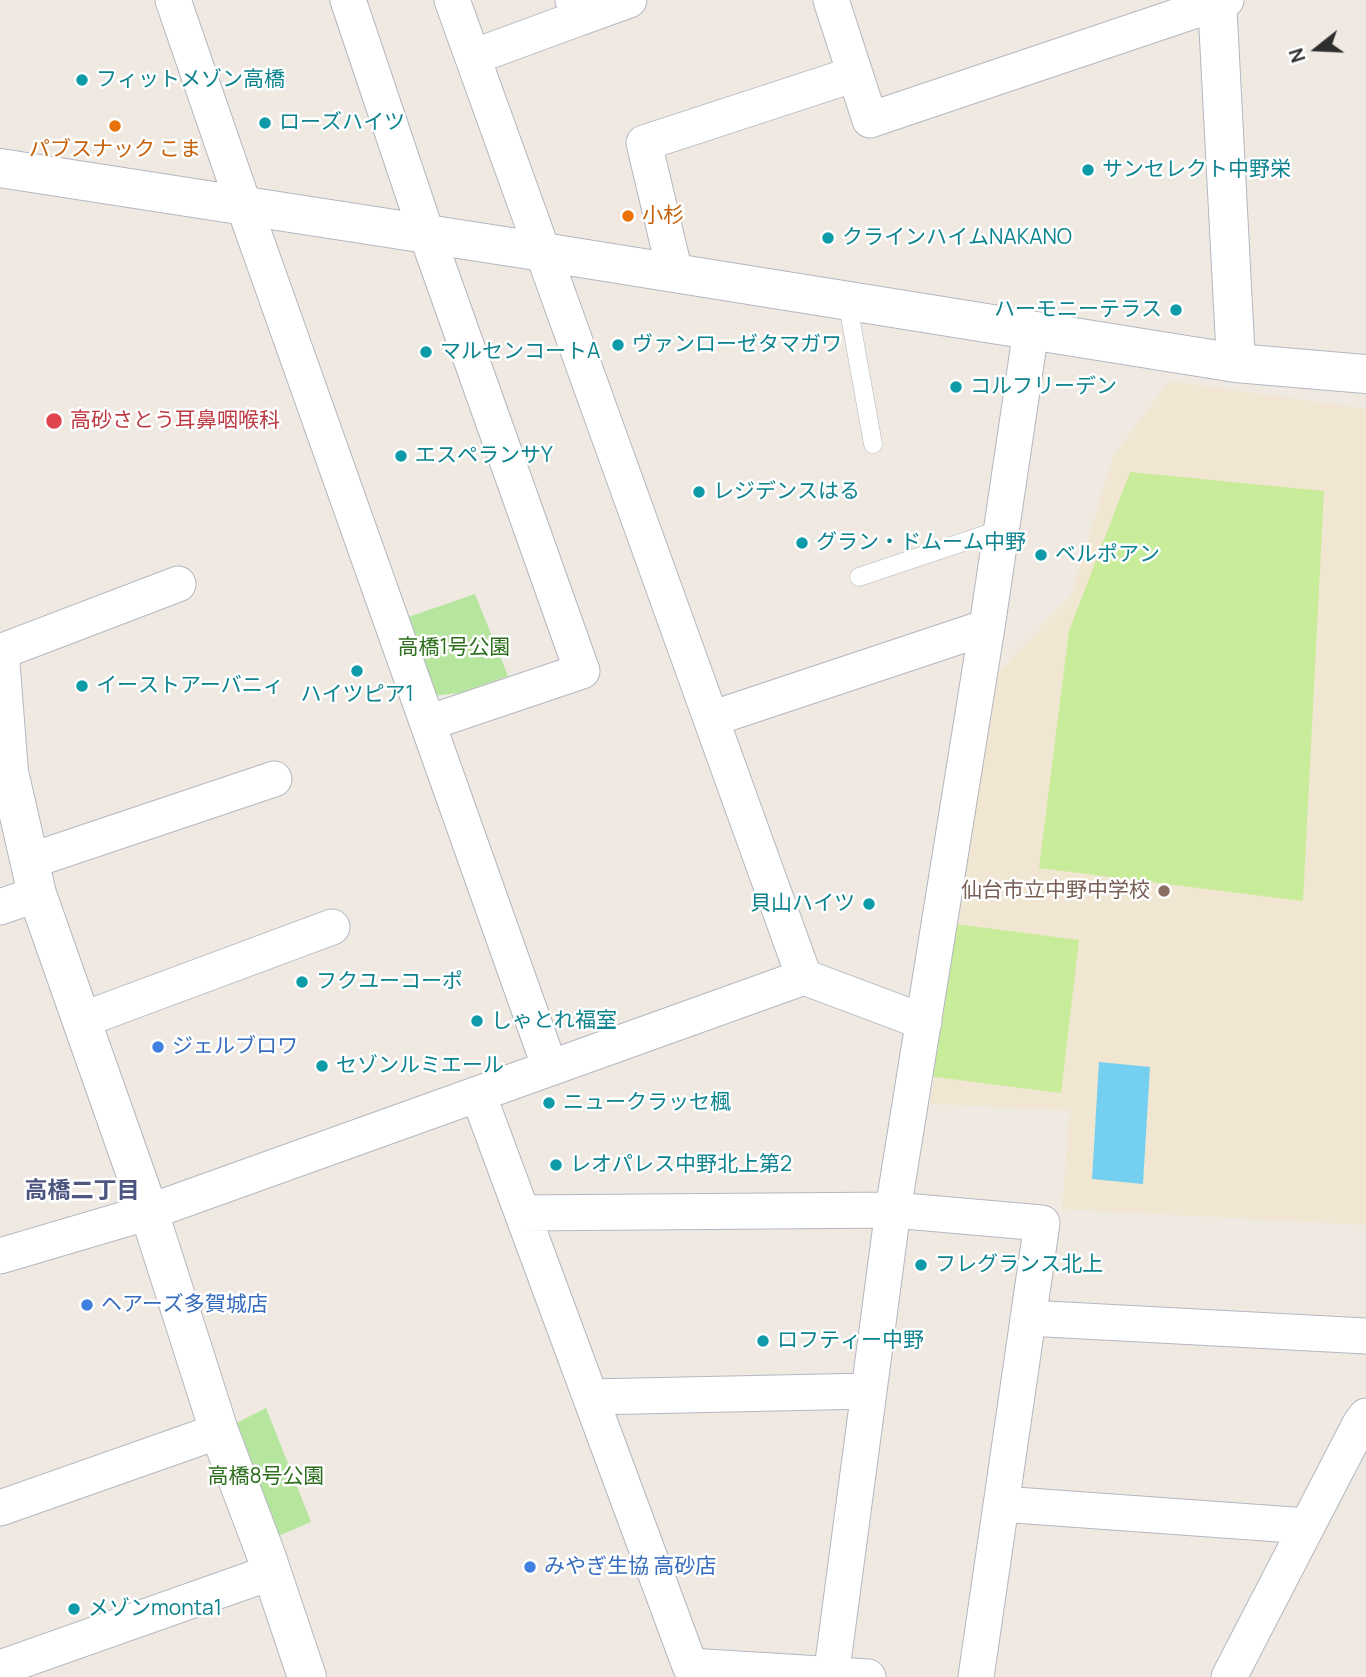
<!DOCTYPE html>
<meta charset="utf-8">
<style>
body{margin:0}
#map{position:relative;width:1366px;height:1677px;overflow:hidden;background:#efe9e1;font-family:Manrope,sans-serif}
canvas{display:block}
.north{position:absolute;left:1282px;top:14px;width:70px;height:70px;-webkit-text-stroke:5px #fff;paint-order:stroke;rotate:252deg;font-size:19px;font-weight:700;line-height:28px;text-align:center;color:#2e2e2e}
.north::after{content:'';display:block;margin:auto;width:24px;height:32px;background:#2e2e2e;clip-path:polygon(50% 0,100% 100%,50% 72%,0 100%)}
</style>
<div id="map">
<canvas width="1366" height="1677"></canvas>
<div class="north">N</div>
</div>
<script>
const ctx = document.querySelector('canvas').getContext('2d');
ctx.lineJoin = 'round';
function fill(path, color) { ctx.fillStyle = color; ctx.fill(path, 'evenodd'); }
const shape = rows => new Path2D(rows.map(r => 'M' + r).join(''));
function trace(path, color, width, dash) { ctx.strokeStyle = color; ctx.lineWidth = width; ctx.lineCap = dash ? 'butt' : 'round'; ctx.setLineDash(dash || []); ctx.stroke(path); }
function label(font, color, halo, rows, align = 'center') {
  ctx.font = font + ' Manrope,"Noto Sans JP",sans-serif'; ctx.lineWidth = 5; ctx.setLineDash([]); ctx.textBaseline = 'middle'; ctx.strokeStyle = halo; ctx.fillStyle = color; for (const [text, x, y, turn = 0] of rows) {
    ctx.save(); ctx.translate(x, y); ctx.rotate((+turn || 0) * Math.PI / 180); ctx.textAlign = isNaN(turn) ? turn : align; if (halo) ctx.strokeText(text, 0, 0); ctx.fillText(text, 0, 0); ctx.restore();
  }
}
fill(shape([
 [1169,381,1366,409,1366,1225,1062,1209,1070,1110,930,1104,994,677,1072,594,1113,457]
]), '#f0e6d1');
fill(shape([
 [475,594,508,676,460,693,430,696,400,620],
 [266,1408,311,1522,264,1542,221,1431]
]), '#b6e59e');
fill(shape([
 [1130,472,1324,491,1303,901,1039,868,1069,631],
 [947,923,1079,940,1061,1093,928,1076]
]), '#c9ec9a');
fill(shape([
 [1099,1062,1150,1067,1143,1184,1092,1179]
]), '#75cff0');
const lane = shape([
 [847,300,873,444],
 [859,577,1002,529]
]);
const street = shape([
 [173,0,244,206,550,1068],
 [348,0,427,235,582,671,428,723],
 [573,0,579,18,629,0],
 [831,0,870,120,1226,0],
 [473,57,579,18],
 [675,273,644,143,855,74],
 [0,652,178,584],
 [711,719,987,627],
 [30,861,274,779],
 [0,907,37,894],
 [804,977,924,1022],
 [82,1020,332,927],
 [478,1094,690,1666,868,1677],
 [522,1213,893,1210,1042,1223,976,1677],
 [0,1256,149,1212,804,977,452,0],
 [1028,1318,1366,1336],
 [591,1397,869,1391],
 [1001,1504,1307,1526],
 [0,1508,219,1431],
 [0,1668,272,1572],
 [831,1677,893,1210,987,627,1031,330],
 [1229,1677,1360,1424,1366,1416]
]);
const secondary = shape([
 [1217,0,1236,363],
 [0,168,543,252,1236,363,1366,374],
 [0,657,9,772,37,894,149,1212,219,1431,266,1555,307,1677]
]);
trace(lane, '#b4b7c1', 19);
trace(street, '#b4b7c1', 37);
trace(secondary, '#b4b7c1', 40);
trace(lane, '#fff', 18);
trace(street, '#fff', 35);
trace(secondary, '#fff', 38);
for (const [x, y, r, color] of [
 [82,80,7,"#0f9aa8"],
 [265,123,7,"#0f9aa8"],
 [115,126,7,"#e8710a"],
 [1088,170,7,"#0f9aa8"],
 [628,216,7,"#e8710a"],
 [828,238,7,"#0f9aa8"],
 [1176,310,7,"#0f9aa8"],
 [618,345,7,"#0f9aa8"],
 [426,352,7,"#0f9aa8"],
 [956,387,7,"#0f9aa8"],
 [54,421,9,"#e0444e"],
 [401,456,7,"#0f9aa8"],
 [699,492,7,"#0f9aa8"],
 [802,543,7,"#0f9aa8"],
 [1041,555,7,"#0f9aa8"],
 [357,671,7,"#0f9aa8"],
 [82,686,7,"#0f9aa8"],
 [1164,891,7,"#8d6e63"],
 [869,904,7,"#0f9aa8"],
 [302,982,7,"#0f9aa8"],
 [477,1021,7,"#0f9aa8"],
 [158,1047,7,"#3f7fe0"],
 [322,1066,7,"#0f9aa8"],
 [549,1103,7,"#0f9aa8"],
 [556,1165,7,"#0f9aa8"],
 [921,1265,7,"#0f9aa8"],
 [87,1305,7,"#3f7fe0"],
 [763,1341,7,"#0f9aa8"],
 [530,1567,7,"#3f7fe0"],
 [74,1609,7,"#0f9aa8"]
]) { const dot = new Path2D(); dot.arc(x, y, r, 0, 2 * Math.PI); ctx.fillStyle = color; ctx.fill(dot); trace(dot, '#fff', 2.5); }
label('21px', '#0d838f', '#fff', [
 ["フィットメゾン高橋",96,80],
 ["ローズハイツ",279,123],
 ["サンセレクト中野栄",1102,170],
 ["クラインハイムNAKANO",842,238],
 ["ハーモニーテラス",1162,310,"right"],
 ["ヴァンローゼタマガワ",632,345],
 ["マルセンコートA",440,352],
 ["コルフリーデン",970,387],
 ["エスペランサY",415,456],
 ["レジデンスはる",713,492],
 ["グラン・ドムーム中野",816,543],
 ["ベルポアン",1055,555],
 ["イーストアーバニィ",96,686],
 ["ハイツピア1",357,695,"center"],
 ["貝山ハイツ",855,904,"right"],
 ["フクユーコーポ",316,982],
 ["しゃとれ福室",491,1021],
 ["セゾンルミエール",336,1066],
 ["ニュークラッセ楓",563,1103],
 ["レオパレス中野北上第2",570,1165],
 ["フレグランス北上",935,1265],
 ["ロフティー中野",777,1341],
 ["メゾンmonta1",88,1609]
], 'left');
label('21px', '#c56008', '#fff', [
 ["パブスナック こま",115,150],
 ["小杉",642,216,"left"]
]);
label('21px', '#be3a42', '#fff', [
 ["高砂さとう耳鼻咽喉科",70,421]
], 'left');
label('21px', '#2c6e1b', '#fff', [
 ["高橋1号公園",454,648],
 ["高橋8号公園",266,1477]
]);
label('21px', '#785e54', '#fff', [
 ["仙台市立中野中学校",1150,891]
], 'right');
label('21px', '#366cbe', '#fff', [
 ["ジェルブロワ",172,1047],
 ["ヘアーズ多賀城店",101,1305],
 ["みやぎ生協 高砂店",544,1567]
], 'left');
label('bold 23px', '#4d5680', '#fff', [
 ["高橋二丁目",82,1192]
]);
</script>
